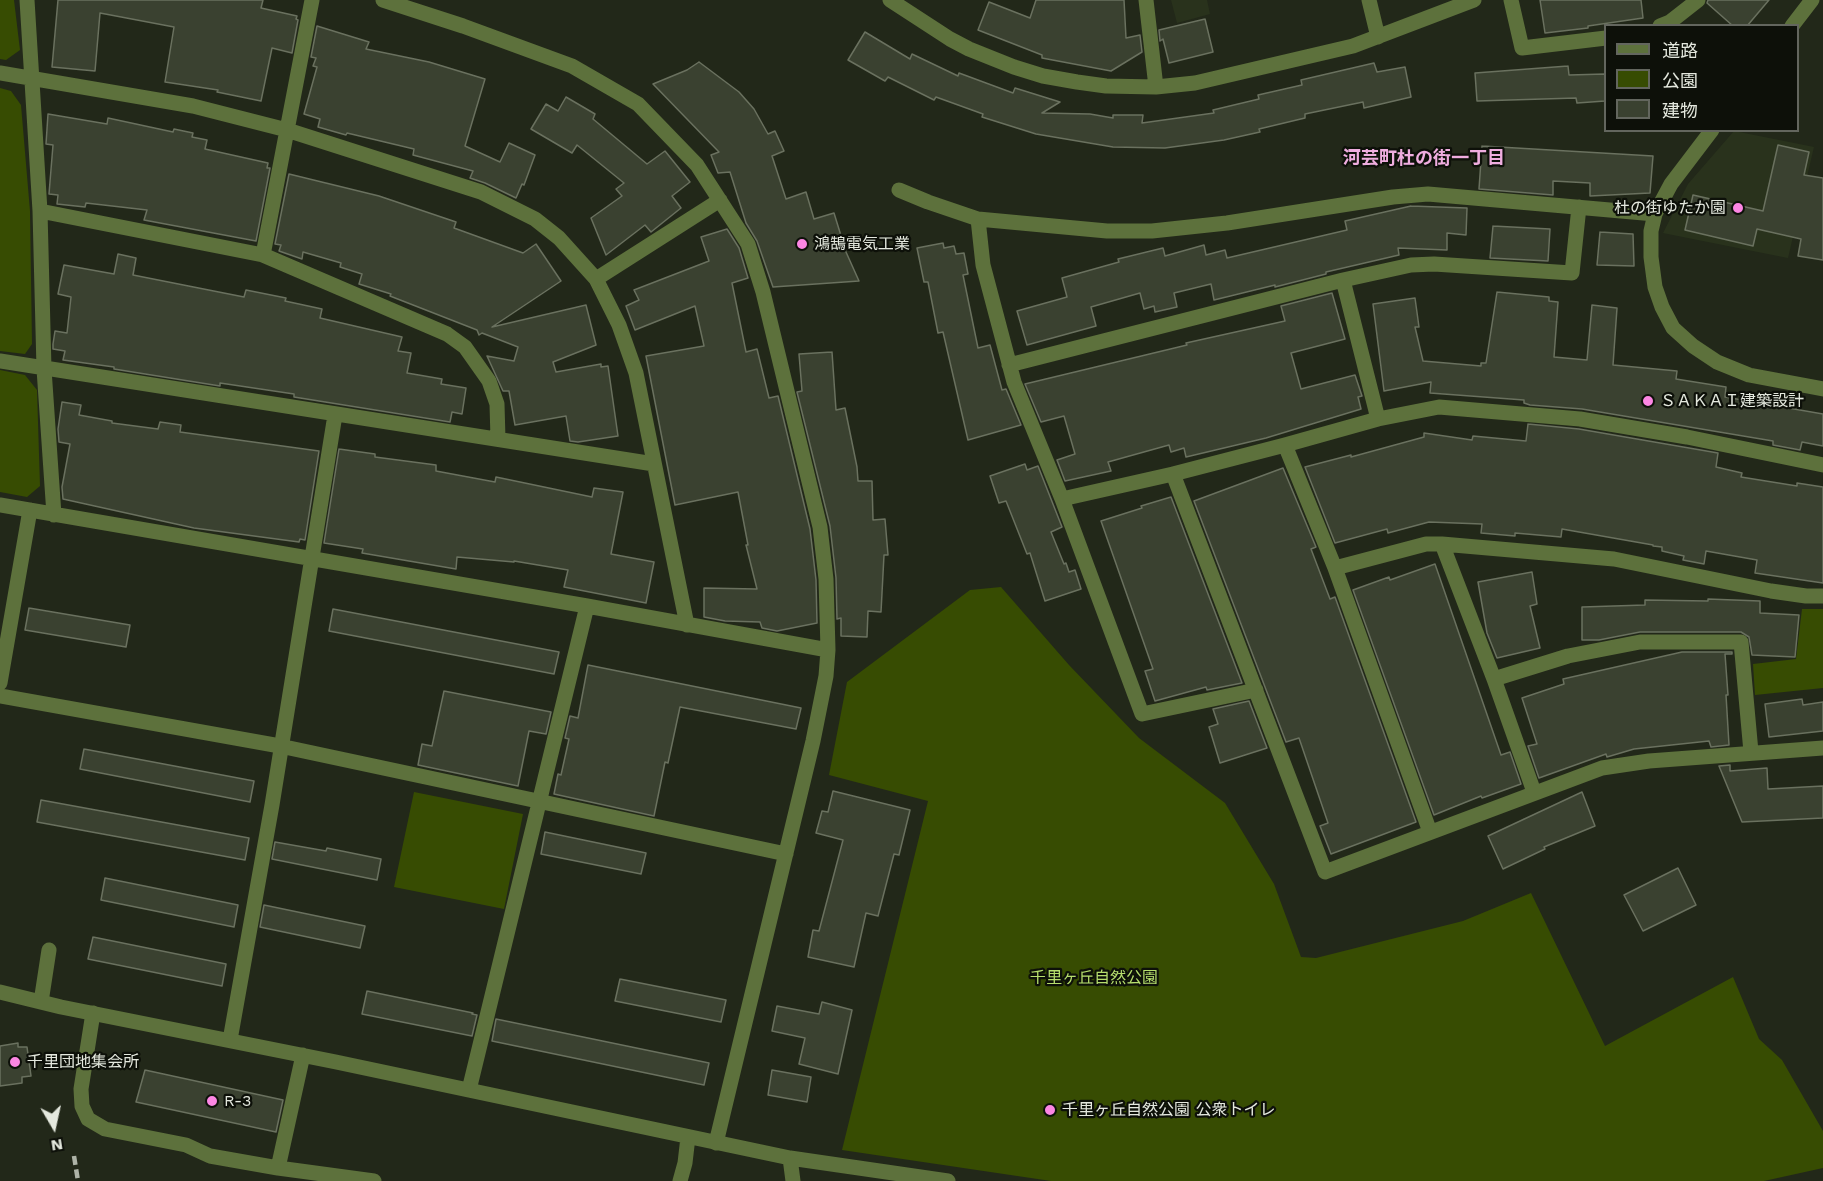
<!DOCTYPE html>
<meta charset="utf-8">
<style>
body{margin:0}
#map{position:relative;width:1823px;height:1181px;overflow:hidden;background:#222819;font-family:"Work Sans","Noto Sans JP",sans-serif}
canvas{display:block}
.legend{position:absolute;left:1604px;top:24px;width:195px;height:108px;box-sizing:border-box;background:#0d1009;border:2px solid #63665e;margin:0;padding:8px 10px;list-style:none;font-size:18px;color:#e4e8de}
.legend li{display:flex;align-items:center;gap:12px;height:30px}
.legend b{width:30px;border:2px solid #63665e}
.north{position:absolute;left:24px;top:1097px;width:60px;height:60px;-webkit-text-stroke:4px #0d1009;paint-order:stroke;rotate:171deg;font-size:16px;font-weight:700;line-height:24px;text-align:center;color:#e4e8de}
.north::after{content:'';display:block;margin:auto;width:21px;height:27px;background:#e4e8de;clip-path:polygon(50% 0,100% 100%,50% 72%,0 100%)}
</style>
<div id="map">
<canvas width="1823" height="1181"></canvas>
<ul class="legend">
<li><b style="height:8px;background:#5d713c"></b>道路</li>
<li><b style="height:16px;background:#374c02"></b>公園</li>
<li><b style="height:16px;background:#3a4130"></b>建物</li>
</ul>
<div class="north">N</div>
</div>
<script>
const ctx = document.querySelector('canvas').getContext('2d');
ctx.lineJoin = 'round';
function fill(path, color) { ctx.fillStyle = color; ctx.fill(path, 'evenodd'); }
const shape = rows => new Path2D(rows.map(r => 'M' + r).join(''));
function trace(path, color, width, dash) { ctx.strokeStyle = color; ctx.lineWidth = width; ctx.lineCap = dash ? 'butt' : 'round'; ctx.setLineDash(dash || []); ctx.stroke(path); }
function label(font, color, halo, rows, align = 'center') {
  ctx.font = font + ' "Work Sans","Noto Sans JP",sans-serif'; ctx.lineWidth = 4.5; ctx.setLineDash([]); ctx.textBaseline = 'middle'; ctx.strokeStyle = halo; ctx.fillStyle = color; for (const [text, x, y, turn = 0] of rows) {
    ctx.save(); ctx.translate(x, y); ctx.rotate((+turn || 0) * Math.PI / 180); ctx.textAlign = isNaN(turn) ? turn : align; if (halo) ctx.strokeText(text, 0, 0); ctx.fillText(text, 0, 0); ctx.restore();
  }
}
fill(shape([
 [1171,0,1207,0,1210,14,1177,23],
 [1734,131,1814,147,1788,258,1663,233,1688,184]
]), '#29321c');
fill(shape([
 [0,0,14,0,20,50,6,60,0,59],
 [0,88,11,91,21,105,30,211,32,344,25,354,0,351],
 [0,370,25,375,37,390,40,486,27,497,0,492],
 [1001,587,1069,665,1139,738,1225,803,1274,884,1301,957,1316,958,1463,921,1531,893,1605,1046,1733,977,1759,1039,1782,1060,1823,1131,1823,1168,1764,1181,1051,1181,842,1150,928,801,829,775,847,682,970,590],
 [1802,609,1823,609,1823,688,1755,695,1753,664,1796,659],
 [414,792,523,814,504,909,394,887]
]), '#374c02');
const building = shape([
 [58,0,263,0,261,8,297,16,296,19,298,20,292,53,272,48,261,101,217,92,218,90,165,82,174,27,100,13,95,71,52,67,58,0],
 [1036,0,1124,0,1126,38,1140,35,1142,52,1111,71,1042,58,1042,55,978,30,989,2,1030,18,1036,0],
 [1540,0,1641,0,1643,18,1588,26,1588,28,1545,33,1540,0],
 [1708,0,1769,0,1747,26,1733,26,1707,3,1708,0],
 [1205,19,1213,52,1169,63,1163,39,1160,41,1159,30,1205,19],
 [317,26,369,42,366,49,429,62,485,79,465,146,500,162,509,143,535,155,524,185,522,184,516,198,485,183,470,178,473,171,413,155,414,149,347,133,346,135,318,127,320,119,304,114,317,67,313,66,316,58,311,57,317,26],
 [865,32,910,59,912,54,958,76,959,73,1013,93,1015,88,1060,102,1042,113,1090,114,1113,118,1113,115,1143,115,1142,123,1214,113,1213,110,1259,99,1258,95,1302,85,1301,80,1374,63,1377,72,1405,67,1411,97,1364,108,1363,102,1305,114,1305,118,1259,129,1260,132,1224,140,1165,148,1113,147,1036,134,982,117,983,114,936,97,934,100,888,77,885,81,848,60,865,32],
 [699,62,739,92,754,109,768,134,775,131,784,151,772,156,786,199,806,192,814,219,834,213,846,252,859,281,773,287,757,241,746,223,730,172,718,173,711,155,719,152,653,84,687,70,699,62],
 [1568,66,1569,75,1605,74,1605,101,1577,103,1576,98,1477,101,1475,73,1568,66],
 [566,97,595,114,593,119,647,164,665,151,690,182,672,196,681,208,651,232,645,225,606,255,591,218,622,196,616,189,624,183,577,145,572,153,531,129,546,104,558,111,566,97],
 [48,114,107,124,108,118,173,132,174,129,193,133,192,137,207,140,205,149,268,163,267,168,270,168,256,241,144,220,147,210,86,203,85,207,57,204,58,195,49,194,53,145,46,144,48,114],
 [1778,145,1809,152,1804,175,1823,178,1823,260,1798,256,1801,239,1757,229,1753,246,1685,230,1693,195,1763,211,1778,145],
 [1482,146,1653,156,1650,193,1590,196,1590,183,1553,181,1553,195,1479,189,1482,146],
 [289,174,379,196,456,222,454,228,523,253,536,244,561,281,492,327,586,305,596,345,553,362,556,372,601,364,601,367,608,366,618,436,578,442,570,441,566,416,515,425,509,391,503,391,487,356,514,361,518,347,482,333,479,335,477,330,390,296,391,294,359,284,362,274,340,267,341,263,303,252,302,259,279,251,281,245,275,244,289,174],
 [1411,206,1467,208,1466,235,1447,233,1447,250,1398,248,1399,255,1326,272,1326,274,1275,287,1275,285,1214,300,1211,284,1174,293,1177,307,1155,312,1154,306,1144,309,1140,293,1091,307,1096,326,1027,345,1017,311,1067,297,1062,278,1119,262,1118,259,1163,248,1165,256,1204,245,1206,255,1225,250,1227,258,1347,230,1345,221,1411,206],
 [1493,226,1550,229,1548,261,1490,258,1493,226],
 [727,229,739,248,748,278,732,283,746,352,757,349,769,398,778,396,810,529,816,580,817,623,777,631,762,628,760,622,725,621,704,617,704,588,757,589,746,545,748,545,738,492,675,505,646,356,704,346,695,306,635,330,626,306,639,300,634,290,709,261,701,237,727,229],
 [1600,232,1633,234,1634,266,1597,265,1600,232],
 [943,243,944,248,954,246,956,254,964,253,968,274,963,275,978,348,990,345,1002,390,1006,389,1021,425,968,440,943,332,938,333,928,282,924,282,917,248,943,243],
 [118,254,136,258,133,275,244,297,246,290,286,298,285,301,322,309,320,318,402,337,398,351,411,353,407,373,442,379,441,384,466,388,462,414,452,412,450,422,294,397,294,394,220,383,220,386,114,369,114,367,63,360,65,351,53,349,53,344,55,331,67,333,71,297,58,294,64,265,114,274,118,254],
 [1497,292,1549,297,1549,301,1558,302,1554,357,1587,360,1592,305,1617,308,1613,365,1677,371,1676,379,1726,387,1725,397,1823,414,1823,446,1802,442,1800,450,1773,445,1773,441,1582,409,1530,405,1524,403,1524,400,1430,393,1431,382,1384,391,1373,304,1415,298,1419,327,1415,327,1423,361,1481,366,1481,363,1486,363,1497,292],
 [1332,293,1345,339,1291,353,1301,389,1355,375,1362,396,1358,397,1361,409,1266,438,1186,457,1184,448,1171,452,1169,445,1108,462,1111,471,1065,481,1057,460,1075,454,1064,416,1041,422,1025,384,1187,345,1186,343,1285,321,1281,306,1332,293],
 [832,352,836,410,845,408,857,467,858,481,872,481,873,520,885,519,888,555,884,555,881,612,868,611,867,637,841,636,841,618,837,619,836,578,830,526,797,392,802,391,799,354,832,352],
 [62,402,81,405,79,415,112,421,112,423,158,429,160,422,181,425,180,432,319,451,305,540,300,539,299,542,194,528,63,499,62,487,70,444,59,442,58,429,62,402],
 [1528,424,1579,429,1718,453,1716,467,1742,473,1741,477,1797,486,1797,483,1823,487,1823,583,1755,573,1757,560,1706,551,1704,564,1683,560,1684,556,1662,551,1662,547,1653,546,1653,545,1562,529,1561,537,1515,533,1515,536,1481,533,1482,524,1429,522,1388,533,1387,529,1335,543,1305,467,1351,455,1351,457,1424,437,1424,433,1472,440,1473,436,1526,441,1528,424],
 [339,449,375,454,375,457,436,465,436,471,495,482,496,477,592,497,594,488,623,492,611,554,654,562,646,603,564,587,568,570,514,561,514,562,457,557,456,569,362,553,363,549,324,543,339,449],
 [1025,464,1027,470,1038,466,1062,527,1051,532,1064,564,1066,563,1069,572,1075,570,1081,589,1045,601,1030,553,1027,554,1006,501,999,503,990,476,1025,464],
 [1283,468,1316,547,1311,549,1330,599,1335,597,1416,822,1331,854,1320,826,1328,823,1299,738,1286,742,1194,501,1283,468],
 [1171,497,1242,683,1207,690,1206,687,1155,701,1145,671,1153,669,1101,521,1142,508,1141,506,1171,497],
 [1435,564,1501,755,1510,752,1521,784,1482,798,1481,796,1434,815,1353,590,1389,577,1390,580,1435,564],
 [1532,572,1537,604,1530,606,1540,648,1497,658,1487,633,1478,582,1532,572],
 [1708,599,1760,601,1760,613,1799,615,1795,657,1752,655,1749,637,1741,632,1640,632,1599,640,1582,640,1582,607,1645,605,1645,600,1708,601,1708,599],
 [29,608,130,625,126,647,25,630,29,608],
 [333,609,559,652,554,674,329,631,333,609],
 [1682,652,1732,652,1732,654,1725,654,1728,695,1726,695,1729,745,1711,747,1709,741,1634,749,1607,757,1606,754,1539,778,1528,746,1537,744,1522,698,1564,684,1563,679,1682,652],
 [588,665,801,708,796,729,680,707,668,763,665,762,654,816,554,794,558,774,561,775,569,739,565,738,570,716,578,718,588,665],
 [444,691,551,712,546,734,529,731,518,786,418,765,422,744,432,746,444,691],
 [1802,699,1803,705,1823,702,1823,731,1769,737,1765,704,1802,699],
 [1249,701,1267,748,1220,763,1209,727,1218,724,1213,709,1249,701],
 [84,749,254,781,250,802,80,769,84,749],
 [1730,765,1730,771,1767,768,1768,789,1823,786,1823,818,1742,822,1719,766,1730,765],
 [833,791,910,810,899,855,894,854,878,916,866,913,854,967,808,957,813,930,819,931,843,840,816,833,822,811,828,812,833,791],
 [1582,792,1595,826,1544,847,1545,849,1503,869,1488,836,1582,792],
 [41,800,249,838,245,860,37,822,41,800],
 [545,832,646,853,641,874,541,854,545,832],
 [275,842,326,851,327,848,381,859,377,880,272,859,275,842],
 [1678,868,1696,905,1643,931,1624,895,1678,868],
 [105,878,238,905,234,927,101,900,105,878],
 [264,905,365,926,360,948,260,927,264,905],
 [93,937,226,964,222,986,88,959,93,937],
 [620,979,726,1000,721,1022,615,1001,620,979],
 [367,991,473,1013,472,1014,477,1015,472,1036,362,1014,367,991],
 [822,1002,852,1010,838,1074,799,1064,805,1038,772,1031,777,1006,819,1014,822,1002],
 [496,1019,709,1063,704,1085,492,1041,496,1019],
 [18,1043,18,1047,27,1047,31,1076,22,1077,22,1083,0,1086,0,1046,18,1043],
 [145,1070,283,1100,276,1132,136,1102,145,1070],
 [772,1070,811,1077,807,1102,768,1095,772,1070]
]);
fill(building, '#3a4130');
trace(building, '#6a715f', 1.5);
trace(shape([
 [27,0,40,211,44,369,54,515],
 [383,0,463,26,572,66,638,104,697,165,748,244,763,292,820,527,826,579,828,650,826,676,813,741,716,1143],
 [890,0,950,39,969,49,1014,67,1043,76,1077,82,1106,86,1156,87,1195,83,1353,46,1474,0],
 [1146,0,1156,87],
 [1369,0,1378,37],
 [1511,0,1522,48,1606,38],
 [1660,26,1670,22,1698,0],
 [1792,26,1812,0],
 [0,73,193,106,287,130,481,192,535,219,559,238,596,279,619,325,636,373,687,625],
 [1712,130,1671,184,1655,214,1651,231,1651,257,1655,287,1662,307,1673,328,1693,346,1717,362,1749,375,1823,389],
 [899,190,928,202,978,219,1107,231,1152,231,1227,223,1393,197,1428,194,1655,214],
 [40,211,263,255,447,334,465,347,489,381,497,404,498,439],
 [978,219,983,265,1014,382,1062,499,1173,474],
 [263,255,312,0],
 [596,279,720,200],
 [0,361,654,464],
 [1009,365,1343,280],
 [1378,419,1343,280,1411,265,1434,264,1572,273,1579,207],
 [1285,445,1335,568],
 [1823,465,1687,437,1580,419,1439,407,1378,419,1285,445,1173,474,1325,872,1602,768,1649,761,1823,748],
 [1062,499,1142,714,1256,690],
 [0,505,587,606,828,650],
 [1442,544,1494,679,1534,792],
 [1494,679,1568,656,1640,642,1741,642,1751,752],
 [0,683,30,510],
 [0,696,280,746,786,854],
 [1430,832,1335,568,1426,544,1442,544,1614,559,1771,591,1806,596,1823,596],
 [0,992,61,1007,336,1062,790,1158,948,1181],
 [41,1002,49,950],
 [93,1013,81,1089,82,1106,88,1119,105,1129,186,1145,210,1156,278,1168,303,1055],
 [230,1040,272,805,335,415],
 [469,1090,587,606],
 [790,1158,793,1181],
 [278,1168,374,1181],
 [680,1181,685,1163,688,1137]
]), '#5d713c', 15);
trace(shape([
 [74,1156,78,1181]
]), '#aeb3a7', 4.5, [9, 4.5]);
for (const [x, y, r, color] of [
 [1738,208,6,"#fc86e3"],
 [802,244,6,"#fc86e3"],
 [1648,401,6,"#fc86e3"],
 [15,1062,6,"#fc86e3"],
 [212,1101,6,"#fc86e3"],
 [1050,1110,6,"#fc86e3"]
]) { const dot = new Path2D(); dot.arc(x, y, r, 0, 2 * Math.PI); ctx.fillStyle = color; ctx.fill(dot); trace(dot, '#0d1009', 2); }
label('16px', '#e4e8de', '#0d1009', [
 ["杜の街ゆたか園",1726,208,"right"],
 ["鴻鵠電気工業",814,244],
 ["ＳＡＫＡＩ建築設計",1660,401],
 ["千里団地集会所",27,1062],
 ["R-3",224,1101],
 ["千里ヶ丘自然公園 公衆トイレ",1062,1110]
], 'left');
label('16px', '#b6de6d', '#0d1009', [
 ["千里ヶ丘自然公園",1094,978]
]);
label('bold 18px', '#efaddf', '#0d1009', [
 ["河芸町杜の街一丁目",1424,159]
]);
</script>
